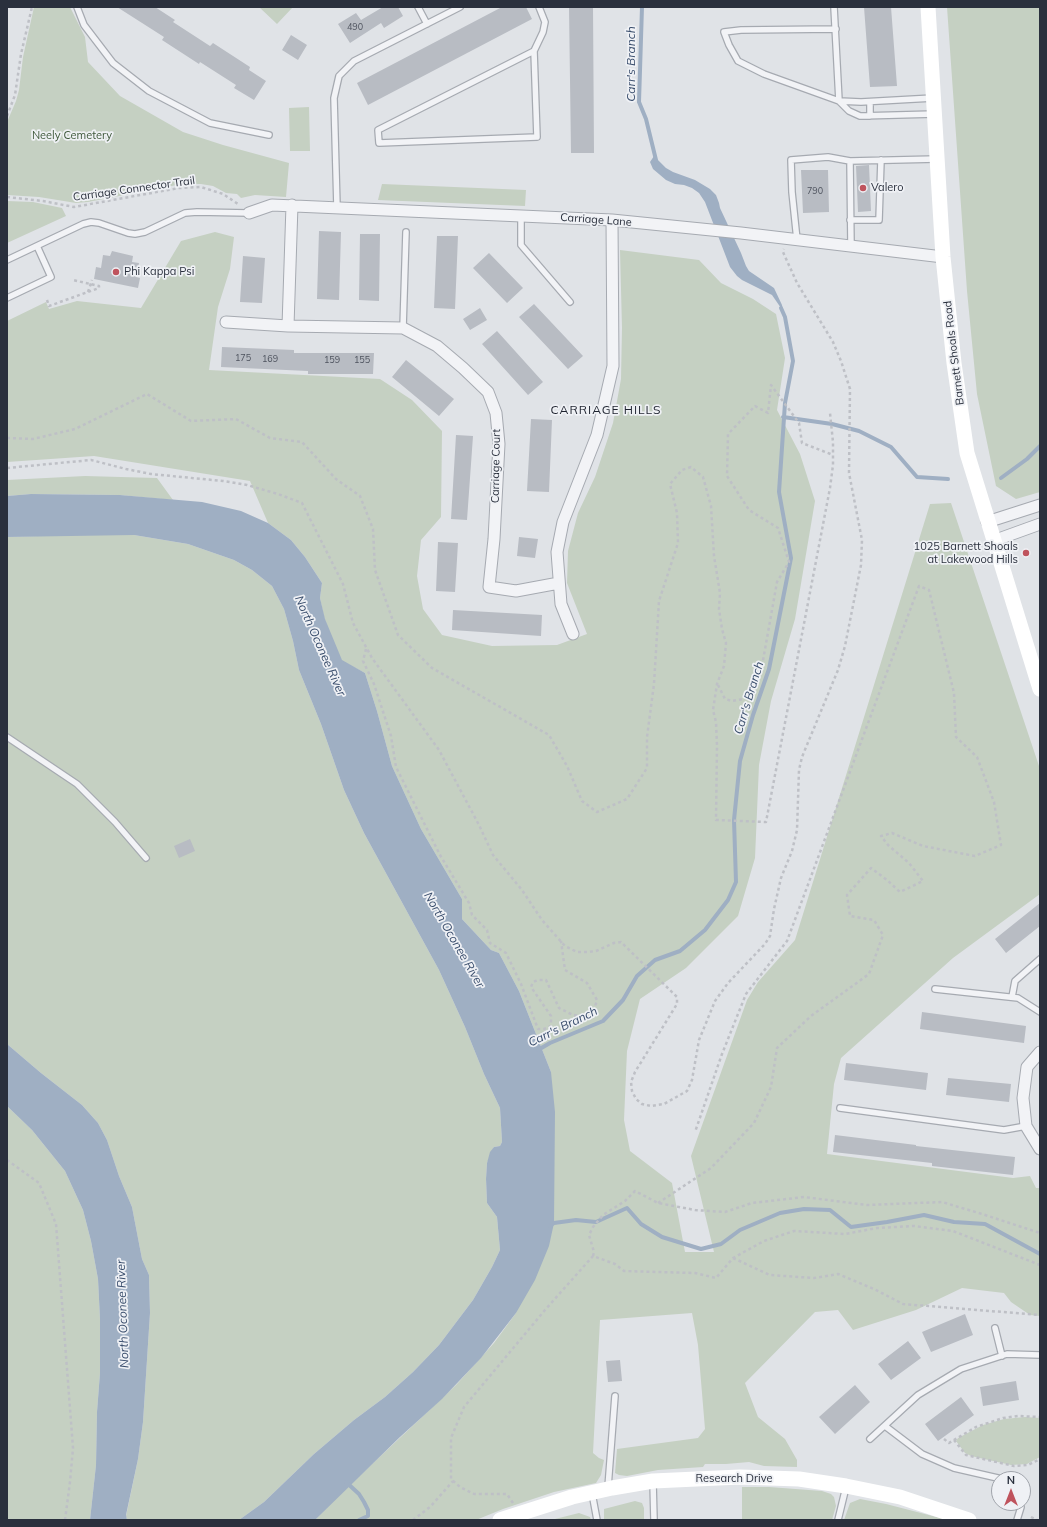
<!DOCTYPE html>
<style>
body{margin:0}
#map{position:relative;width:1047px;height:1527px;overflow:hidden;background:#e0e3e7;font-family:Mulish,sans-serif}
canvas{display:block}
.frame{position:absolute;inset:0;border:8px solid #2a303d;pointer-events:none}
.north{position:absolute;left:991px;top:1471px;width:40px;height:40px;box-sizing:border-box;background:#eff1f5;border:1px solid #a0a4ab;border-radius:50%;rotate:0deg;font-size:11px;font-weight:700;line-height:16px;text-align:center;color:#2a303d}
.north::after{content:'';display:block;margin:auto;width:14px;height:18px;background:#bf535d;clip-path:polygon(50% 0,100% 100%,50% 72%,0 100%)}
</style>
<div id="map">
<canvas width="1047" height="1527"></canvas>
<div class="frame"></div>
<div class="north">N</div>
</div>
<script>
const ctx = document.querySelector('canvas').getContext('2d');
ctx.lineJoin = 'round';
function fill(path, color) { ctx.fillStyle = color; ctx.fill(path, 'evenodd'); }
const shape = rows => new Path2D(rows.map(r => 'M' + r).join(''));
function trace(path, color, width, dash) { ctx.strokeStyle = color; ctx.lineWidth = width; ctx.lineCap = dash ? 'butt' : 'round'; ctx.setLineDash(dash || []); ctx.stroke(path); }
function label(font, color, halo, rows, align = 'center') {
  ctx.font = font + ' Mulish,sans-serif'; ctx.lineWidth = 3.5; ctx.setLineDash([]); ctx.textBaseline = 'middle'; ctx.strokeStyle = halo; ctx.fillStyle = color; for (const [text, x, y, turn = 0] of rows) {
    ctx.save(); ctx.translate(x, y); ctx.rotate((+turn || 0) * Math.PI / 180); ctx.textAlign = isNaN(turn) ? turn : align; if (halo) ctx.strokeText(text, 0, 0); ctx.fillText(text, 0, 0); ctx.restore();
  }
}
fill(shape([
 [34,7,70,7,85,37,88,62,120,96,183,132,223,145,289,163,286,197,255,195,241,198,237,194,226,193,213,186,201,184,182,184,88,202,76,203,39,197,7,195,7,122,16,101,19,90,23,57],
 [259,7,293,7,277,24],
 [947,7,1040,7,1040,492,1016,499,996,486,977,394,967,291],
 [309,107,310,151,290,151,289,108],
 [382,184,526,190,525,206,378,200],
 [7,201,33,202,62,208,66,216,7,243],
 [215,232,234,237,230,269,218,307,209,370,380,379,412,400,442,431,441,517,421,540,417,576,423,609,442,635,492,646,557,645,587,634,567,583,568,551,578,513,595,477,613,423,621,379,622,328,620,250,699,260,721,283,753,299,776,314,785,358,777,410,800,454,815,501,795,619,771,701,759,765,755,858,738,916,686,968,640,999,627,1051,624,1120,630,1151,672,1183,685,1252,714,1252,691,1156,747,1000,758,982,795,940,930,504,951,503,1040,769,1040,894,953,958,841,1058,834,1084,827,1154,1013,1178,1030,1176,1036,1188,1040,1188,1040,1316,1030,1315,1011,1302,1004,1293,962,1288,916,1310,853,1330,838,1310,815,1312,745,1383,758,1417,785,1439,797,1460,797,1467,764,1466,749,1462,726,1464,705,1464,703,1467,658,1470,627,1476,619,1475,615,1473,617,1449,698,1438,705,1429,698,1345,692,1313,600,1320,593,1453,599,1458,604,1460,601,1475,596,1483,554,1492,503,1509,476,1520,315,1520,336,1498,456,1385,494,1343,516,1313,551,1072,519,991,499,953,491,950,462,919,462,899,421,829,392,766,377,711,365,673,342,661,331,637,324,617,320,598,322,583,305,557,291,540,268,523,250,481,94,456,7,462,7,321,46,302,49,309,77,301,141,308,181,241],
 [85,476,157,478,173,500,120,495,31,494,7,496,7,480],
 [68,535,134,535,188,544,234,560,252,570,272,586,284,609,293,641,299,670,321,724,344,790,364,833,439,970,465,1027,484,1074,500,1108,502,1142,500,1146,494,1147,487,1163,486,1179,487,1203,497,1217,500,1250,492,1267,473,1300,439,1345,413,1372,385,1397,354,1420,314,1454,264,1502,239,1520,127,1520,126,1516,138,1459,143,1422,150,1313,149,1275,142,1259,132,1207,119,1176,107,1140,98,1123,82,1105,41,1073,7,1044,7,537],
 [7,1106,32,1130,65,1171,83,1210,91,1241,98,1279,100,1319,100,1373,97,1412,96,1465,90,1520,7,1520],
 [1025,1417,1040,1418,1040,1457,1027,1464,1011,1465,971,1456,965,1453,956,1441,958,1438,983,1425,1004,1419],
 [742,1487,769,1487,822,1491,831,1494,834,1497,836,1506,832,1520,742,1520],
 [860,1499,886,1504,948,1520,844,1520,850,1503],
 [635,1501,642,1503,644,1508,644,1520,604,1520,604,1509],
 [579,1513,590,1517,591,1520,551,1520]
]), '#c5d0c2');
fill(shape([
 [654,156,666,168,673,172,695,180,710,189,716,195,719,203,720,208,741,253,746,266,749,271,774,288,782,305,783,311,772,295,742,280,737,276,730,267,705,202,699,193,692,188,684,185,675,184,666,180,653,169,650,162],
 [31,494,120,495,202,502,241,511,268,523,291,540,305,557,322,583,320,598,325,619,342,660,365,673,377,711,392,766,421,829,462,899,462,919,491,950,499,953,519,991,551,1072,555,1112,554,1223,549,1246,535,1280,516,1313,481,1358,442,1399,400,1437,315,1520,239,1520,264,1502,314,1454,354,1420,385,1397,413,1372,439,1345,473,1300,492,1267,500,1250,497,1217,487,1203,486,1179,487,1163,490,1152,494,1147,500,1146,502,1142,500,1108,484,1074,465,1027,439,970,364,833,344,790,321,724,299,670,293,641,284,609,272,586,252,570,234,560,188,544,134,535,7,537,7,496],
 [7,1044,41,1073,82,1105,98,1123,107,1140,119,1176,132,1207,142,1259,149,1275,150,1313,143,1422,138,1459,126,1515,127,1520,90,1520,96,1465,97,1412,100,1373,100,1319,98,1279,91,1241,83,1210,65,1171,32,1130,7,1106]
]), '#9fafc3');
trace(shape([
 [642,7,639,102,646,119,656,160],
 [783,417,832,424,859,431,891,447,917,477,948,479],
 [1001,478,1027,459,1040,446],
 [538,1050,550,1043,603,1021,623,1000,637,976,655,960,680,951,705,930,728,900,736,882,734,820,740,761,753,715,769,669,791,558,779,492,785,403,793,361,785,317,781,308],
 [550,1226,554,1223,576,1220,596,1222,627,1208,641,1224,662,1237,701,1249,721,1244,740,1230,780,1213,804,1209,830,1210,851,1227,887,1222,924,1215,954,1222,985,1224,1040,1254],
 [346,1482,359,1494,364,1502,368,1510,368,1516,359,1520]
]), '#9fafc3', 4);
fill(shape([
 [117,7,155,7,175,20,173,22,210,46,213,43,250,67,249,70,266,81,254,100,234,88,236,85,200,62,199,64,162,40,164,37],
 [383,7,398,7,403,16,384,28,381,23,350,43,338,24,356,13,361,20],
 [502,7,526,7,532,19,368,105,357,83],
 [569,7,593,7,594,153,571,153],
 [864,7,891,7,897,86,870,87],
 [291,35,307,45,298,60,282,50],
 [869,165,871,211,858,212,856,166],
 [801,170,828,170,829,212,803,213],
 [319,231,341,232,339,300,317,299],
 [360,234,380,234,379,301,359,300],
 [437,236,458,236,455,309,434,308],
 [112,251,133,256,132,262,139,263,136,277,140,278,138,288,94,279,96,267,101,268,103,255,110,256],
 [489,253,523,288,507,303,473,268],
 [243,256,265,258,262,303,240,302],
 [534,304,583,356,568,369,519,317],
 [480,308,487,320,470,330,463,319],
 [497,331,543,382,528,395,482,344],
 [222,347,294,350,294,353,374,353,373,374,308,374,308,371,221,367],
 [406,360,454,399,439,416,392,377],
 [531,419,552,420,549,492,527,491],
 [456,435,473,436,467,520,451,519],
 [519,537,538,539,535,558,517,556],
 [438,542,458,543,455,592,436,591],
 [453,610,542,615,541,636,452,630],
 [190,839,195,851,179,858,174,846],
 [1040,903,1040,926,1006,953,995,939],
 [922,1012,1026,1026,1024,1043,920,1029],
 [846,1063,928,1073,926,1090,844,1080],
 [948,1078,1011,1084,1009,1102,946,1095],
 [835,1135,916,1145,916,1146,1015,1157,1013,1175,932,1166,932,1163,833,1152],
 [965,1314,973,1335,931,1352,922,1332],
 [908,1341,921,1358,891,1380,878,1364],
 [620,1360,622,1381,608,1382,606,1361],
 [1016,1381,1019,1400,983,1406,980,1387],
 [855,1385,870,1402,835,1434,819,1417],
 [961,1397,974,1415,938,1441,925,1424]
]), '#b8bcc3');
const lane = shape([
 [77,7,84,25,113,63,149,91,210,123,269,135],
 [418,7,427,24],
 [834,7,839,101,849,111,860,116,935,114],
 [836,29,741,30,724,32,729,45,738,61,764,74,839,101,861,102,933,98],
 [534,51,378,130,379,143,537,137,534,51,543,32,545,22,539,7],
 [870,102,870,116],
 [337,207,334,98,339,76,354,61,460,7],
 [521,215,521,245,570,302],
 [850,220,879,220,881,160],
 [797,240,792,192,791,160,828,157,850,161],
 [851,246,850,161,937,159],
 [7,260,83,224,91,222,99,223,128,233,135,234,145,232,185,213,197,212,249,213],
 [7,298,51,277,37,246],
 [403,328,406,232],
 [7,737,77,784,115,822,146,858],
 [935,989,1018,998,1040,1012],
 [1012,997,1015,981,1040,959],
 [840,1108,1004,1130,1026,1126],
 [995,1328,1002,1356],
 [885,1426,922,1454,954,1468,1002,1479],
 [870,1439,918,1395,961,1369,1007,1354,1040,1355],
 [653,1482,654,1520],
 [608,1487,615,1396],
 [592,1493,597,1520],
 [838,1520,846,1487],
 [1017,1520,1021,1507,1020,1503]
]);
const street = shape([
 [249,213,272,205,612,220,741,233,943,257],
 [226,322,288,326,403,328,437,346,463,368,488,392,496,413,499,444,494,539,489,587,516,591,559,583],
 [288,326,292,205],
 [987,522,1040,505],
 [993,541,1040,524],
 [573,634,561,604,557,552,563,522,597,435,613,366,612,220],
 [1040,1052,1027,1067,1023,1098,1026,1126,1040,1149]
]);
trace(lane, '#a6aab1', 8);
trace(street, '#a6aab1', 13);
trace(shape([
 [7,116,15,95,21,54,32,7],
 [7,197,43,201,74,207,179,188,201,187,223,194,238,204],
 [88,292,92,280],
 [47,300,49,306,99,288,99,286,73,280],
 [7,438,33,439,75,429,147,394,191,421,236,419,270,438,302,442,336,479,360,496,373,529,375,570,398,635,432,668,549,735,567,766,582,801,597,812,627,799,647,768,647,737,654,684,659,601,678,543,677,513,670,484,682,470,691,467,703,477,711,506,714,556,720,593,719,609,722,629,726,643,724,666,717,684,713,710,716,722,717,746,716,820,766,822,830,488,833,465,833,442,830,413],
 [7,468,91,460,126,469,151,474,223,481,247,485,278,494,302,503,343,584,353,623,372,658,439,750,479,825,493,855,522,890,542,920,565,946,577,952,588,952,596,951,614,943,621,942,677,997,677,1004,635,1072,631,1082,632,1091,636,1099,642,1104,651,1106,664,1104,687,1091,692,1080,699,1040,715,1001,728,983,765,944,770,936,774,909,781,878,792,851,797,830,799,770,802,757,838,670,845,646,861,565,862,540,849,473,850,389,841,361,833,342,797,283,783,252,784,249],
 [366,649,363,661,374,684,391,736,396,767,440,855,469,903,472,915,487,930,490,943,506,953,521,984,538,1029,544,1029,551,1026,551,1016,531,987,533,982,538,980,546,980,559,1008,573,1015,592,1017,597,1000,587,983,565,970,561,941],
 [718,685,725,699,732,701,743,699,762,666,777,582,789,562,778,528,749,510,727,476,728,434,755,406,768,413,771,385,799,423,802,443,833,455],
 [7,1160,39,1183,56,1224,73,1448,70,1482,65,1520],
 [658,1203,711,1168,754,1123,771,1087,777,1048,811,1016,869,974,883,935,874,920,850,916,847,895,871,868,887,880,900,892,923,881,909,863,888,845,881,836,892,833,923,846,975,856,1001,845,994,802,977,757,956,737,954,693,929,590,919,586,787,941,746,994,722,1054,695,1132],
 [593,1256,594,1252,589,1235,593,1227,603,1215,625,1201,635,1191,658,1203,695,1210,725,1212,752,1203,804,1197,867,1205,942,1202,982,1214,1040,1233],
 [733,1258,770,1275,814,1278,838,1274,874,1289,903,1304,1040,1315],
 [944,1439,949,1443,976,1427,1003,1418,1018,1416,1040,1417],
 [954,1440,966,1455,1014,1466,1028,1465,1040,1459],
 [513,1503,507,1494,474,1494,460,1487,451,1479,451,1438,464,1407,545,1310,593,1256,615,1264,624,1271,695,1273,716,1278,733,1258,764,1241,794,1231,845,1234,877,1228,914,1226,953,1231,1040,1265],
 [1031,1517,1037,1520],
 [413,1520,430,1507,453,1481]
]), '#bec0c6', 2.5, [3, 3]);
trace(lane, '#f2f3f6', 5.5);
trace(street, '#f2f3f6', 11);
trace(shape([
 [928,7,943,257,954,363,967,453,1040,689],
 [500,1520,572,1497,612,1488,653,1481,740,1477,799,1479,846,1486,900,1497,969,1520]
]), '#fff', 15);
for (const [x, y, r, color] of [
 [863,188,4,"#bf535d"],
 [116,272,4,"#bf535d"],
 [1026,553,4,"#bf535d"]
]) { const dot = new Path2D(); dot.arc(x, y, r, 0, 2 * Math.PI); ctx.fillStyle = color; ctx.fill(dot); trace(dot, '#eff1f5', 1.5); }
label('9px', '#4e535e', null, [
 ["490",355,27],
 ["790",815,191],
 ["175",243,358],
 ["169",270,359],
 ["159",332,360],
 ["155",362,360]
]);
label('11px', '#3d5739', '#eff1f5', [
 ["Neely Cemetery",72,136]
]);
label('11px', '#2a303d', '#eff1f5', [
 ["Valero",871,188],
 ["Phi Kappa Psi",124,272],
 ["1025 Barnett Shoals",1018,547,"right"],
 ["at Lakewood Hills",1018,560,"right"]
], 'left');
label('11px', '#2a303d', '#eff1f5', [
 ["Carriage Connector Trail",134,189,-8],
 ["Carriage Lane",596,220,4],
 ["Barnett Shoals Road",954,353,-97],
 ["Carriage Court",496,466,-89],
 ["Research Drive",734,1479]
]);
label('italic 12px', '#394d6c', '#eff1f5', [
 ["Carr's Branch",631,64,-90],
 ["North Oconee River",320,646,66],
 ["Carr's Branch",749,698,-73],
 ["North Oconee River",454,940,60],
 ["Carr's Branch",563,1027,-26],
 ["North Oconee River",123,1314,-92]
]);
ctx.letterSpacing = '1px';
label('12px', '#1d222e', '#eff1f5', [
 ["CARRIAGE HILLS",606,410]
]);
ctx.letterSpacing = '0px';
</script>
